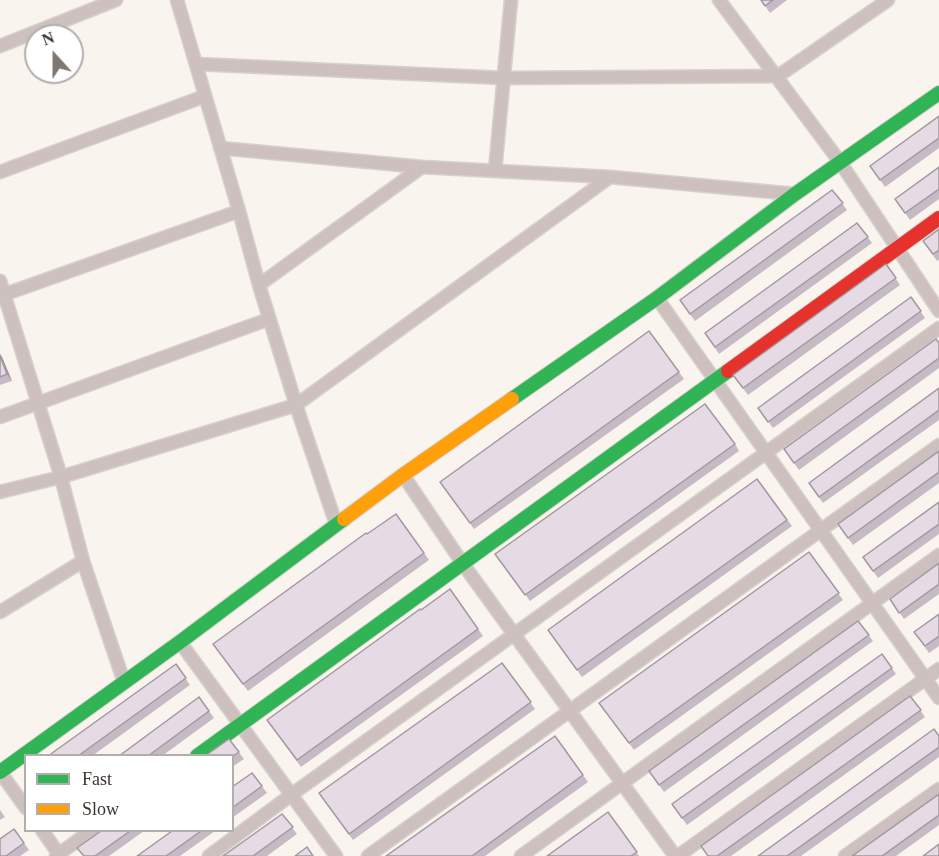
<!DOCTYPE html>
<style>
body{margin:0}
#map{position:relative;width:939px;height:856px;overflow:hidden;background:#faf4ef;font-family:"Times New Roman",serif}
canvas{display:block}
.legend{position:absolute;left:24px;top:754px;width:210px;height:78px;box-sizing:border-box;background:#fff;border:2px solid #b1aeac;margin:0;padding:8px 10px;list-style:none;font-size:18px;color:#3b342f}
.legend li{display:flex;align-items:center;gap:12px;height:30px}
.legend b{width:30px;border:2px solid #b1aeac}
.north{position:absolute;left:24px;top:24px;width:60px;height:60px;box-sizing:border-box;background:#fff;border:2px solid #b1aeac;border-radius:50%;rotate:339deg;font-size:16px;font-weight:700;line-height:24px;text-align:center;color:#3b342f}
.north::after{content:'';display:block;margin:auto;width:21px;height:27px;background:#7e7772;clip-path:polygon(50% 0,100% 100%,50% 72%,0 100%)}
</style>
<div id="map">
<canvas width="939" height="856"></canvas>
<ul class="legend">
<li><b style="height:8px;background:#30b455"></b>Fast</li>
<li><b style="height:8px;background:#ff9f0a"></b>Slow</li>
</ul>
<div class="north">N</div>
</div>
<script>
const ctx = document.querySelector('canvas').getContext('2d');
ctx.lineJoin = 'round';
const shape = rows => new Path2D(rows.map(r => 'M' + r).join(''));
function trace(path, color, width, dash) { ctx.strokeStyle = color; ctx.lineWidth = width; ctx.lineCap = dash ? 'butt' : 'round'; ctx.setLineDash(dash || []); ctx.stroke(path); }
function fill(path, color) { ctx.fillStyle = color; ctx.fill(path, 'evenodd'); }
const street = shape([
 [177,0,239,211,259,285,296,405,336,524],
 [719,0,840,162,939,311],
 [0,46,116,0],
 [196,64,505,78,778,76,888,0],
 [220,148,422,167,610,177,795,194],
 [495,171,511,0],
 [0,172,205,96],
 [0,281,61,477,83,561,124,682],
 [259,285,422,167],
 [0,296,239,211],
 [657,298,939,698],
 [0,417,269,319],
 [403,475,463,564,675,856],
 [0,492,61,477,296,405,610,177],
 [0,612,83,561],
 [180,642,336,856],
 [0,772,26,808],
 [42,830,60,856],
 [56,856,92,830],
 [209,856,291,795,939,328],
 [368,856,939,445],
 [521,856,939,555],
 [678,856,939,669],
 [845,856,939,789]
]);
const fast = shape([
 [512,399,657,298,795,194,939,93],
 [197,756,728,371],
 [0,772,180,642,344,519]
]);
const slow = shape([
 [344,519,403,475,512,399]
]);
const jam = shape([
 [728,371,939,218]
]);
trace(street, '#d7d1cd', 15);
trace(fast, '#d7d1cd', 16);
trace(slow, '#d7d1cd', 16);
trace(jam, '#d7d1cd', 16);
trace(street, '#cdc0bf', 12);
trace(fast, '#30b455', 14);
trace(slow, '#ff9f0a', 14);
trace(jam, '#e5322d', 14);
fill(shape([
 [761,0,787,0,770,13],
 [939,116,939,148,885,187,870,166],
 [939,167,939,199,910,220,895,199],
 [832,190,847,210,695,321,680,300],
 [857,223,872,243,719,354,705,333],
 [939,229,939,260,937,261,923,241],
 [886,264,900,285,748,395,733,375],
 [911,297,925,318,773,428,758,408],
 [649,331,684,379,474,529,440,482],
 [939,343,939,368,799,470,784,449],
 [0,354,2,357,12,381,0,385],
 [939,388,939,420,823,503,809,483],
 [735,444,739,451,530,601,495,554],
 [939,451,939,483,853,545,838,524],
 [757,479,792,526,582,677,548,630],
 [939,502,939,534,878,578,863,557],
 [396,514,429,560,248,691,213,644],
 [809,552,843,600,634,750,599,703],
 [939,563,939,594,904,619,890,599],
 [450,589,483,636,301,767,267,720],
 [939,614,939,646,929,653,914,632],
 [858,621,873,641,664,792,649,771],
 [882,654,896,674,687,825,672,804],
 [502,663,535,709,353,840,319,793],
 [176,664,190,685,92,756,48,756],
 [910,696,925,717,731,856,708,856],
 [199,697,214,718,162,756,119,756],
 [555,736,588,782,485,856,386,856],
 [939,736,939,757,801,856,758,856],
 [229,739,244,759,232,767,232,756],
 [252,773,267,793,232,818,232,787],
 [939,794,939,825,896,856,852,856],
 [0,810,5,817,0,820],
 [608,812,639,856,547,856],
 [282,814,297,834,267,856,223,856],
 [14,829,29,850,20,856,0,856],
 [101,831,144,831,109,856,83,856],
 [172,831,215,831,180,856,137,856]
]), '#c6bbc5');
fill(shape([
 [0,354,2,357,12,381,7,374,0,356]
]), '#a199a0');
const building = shape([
 [761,0,773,0,765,6,761,0],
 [939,116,939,138,880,180,870,166,939,116],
 [939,167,939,189,905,213,895,199,939,167],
 [832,190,843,203,690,314,680,300,832,190],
 [857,223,868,237,715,347,705,333,857,223],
 [939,229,939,250,933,254,923,241,939,229],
 [886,264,896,278,743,388,733,375,886,264],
 [911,297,921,311,768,422,758,408,911,297],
 [649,331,679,372,470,523,440,482,649,331],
 [936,339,939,343,939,358,794,463,784,449,936,339],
 [0,356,7,374,0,377,0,356],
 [939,388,939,410,819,497,809,483,939,388],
 [705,404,735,444,525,595,495,554,705,404],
 [939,451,939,472,848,538,838,524,939,451],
 [757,479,787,520,577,670,548,630,757,479],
 [939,502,939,524,873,571,863,557,939,502],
 [396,514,424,553,243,684,213,644,366,533,367,534,396,514],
 [809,552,839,593,629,743,599,703,809,552],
 [939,563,939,584,899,613,890,599,939,563],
 [450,589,478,629,297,760,267,720,420,609,421,610,450,589],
 [939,614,939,636,925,646,914,632,939,614],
 [858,621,869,635,659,785,649,771,858,621],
 [882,654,892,668,682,818,672,804,882,654],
 [502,663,531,702,349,834,319,793,502,663],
 [176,664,186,678,78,756,48,756,176,664],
 [910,696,921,710,717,856,708,856,701,846,910,696],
 [199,697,209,711,148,756,119,756,199,697],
 [934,729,939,736,939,747,787,856,758,856,934,729],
 [555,736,583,775,472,856,386,856,555,736],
 [229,739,239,752,232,757,232,756,205,756,229,739],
 [252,773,262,786,232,808,232,787,252,773],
 [939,794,939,815,882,856,852,856,939,794],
 [608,812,637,852,631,856,547,856,608,812],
 [282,814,293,827,253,856,223,856,282,814],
 [14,829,24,843,6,856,0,856,0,839,14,829],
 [101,831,130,831,95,856,84,856,77,848,101,831],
 [172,831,201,831,166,856,137,856,172,831],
 [939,844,939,856,923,856,939,844],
 [307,847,313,856,295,856,307,847]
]);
fill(building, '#e6dae5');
trace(building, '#a199a0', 1.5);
</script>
